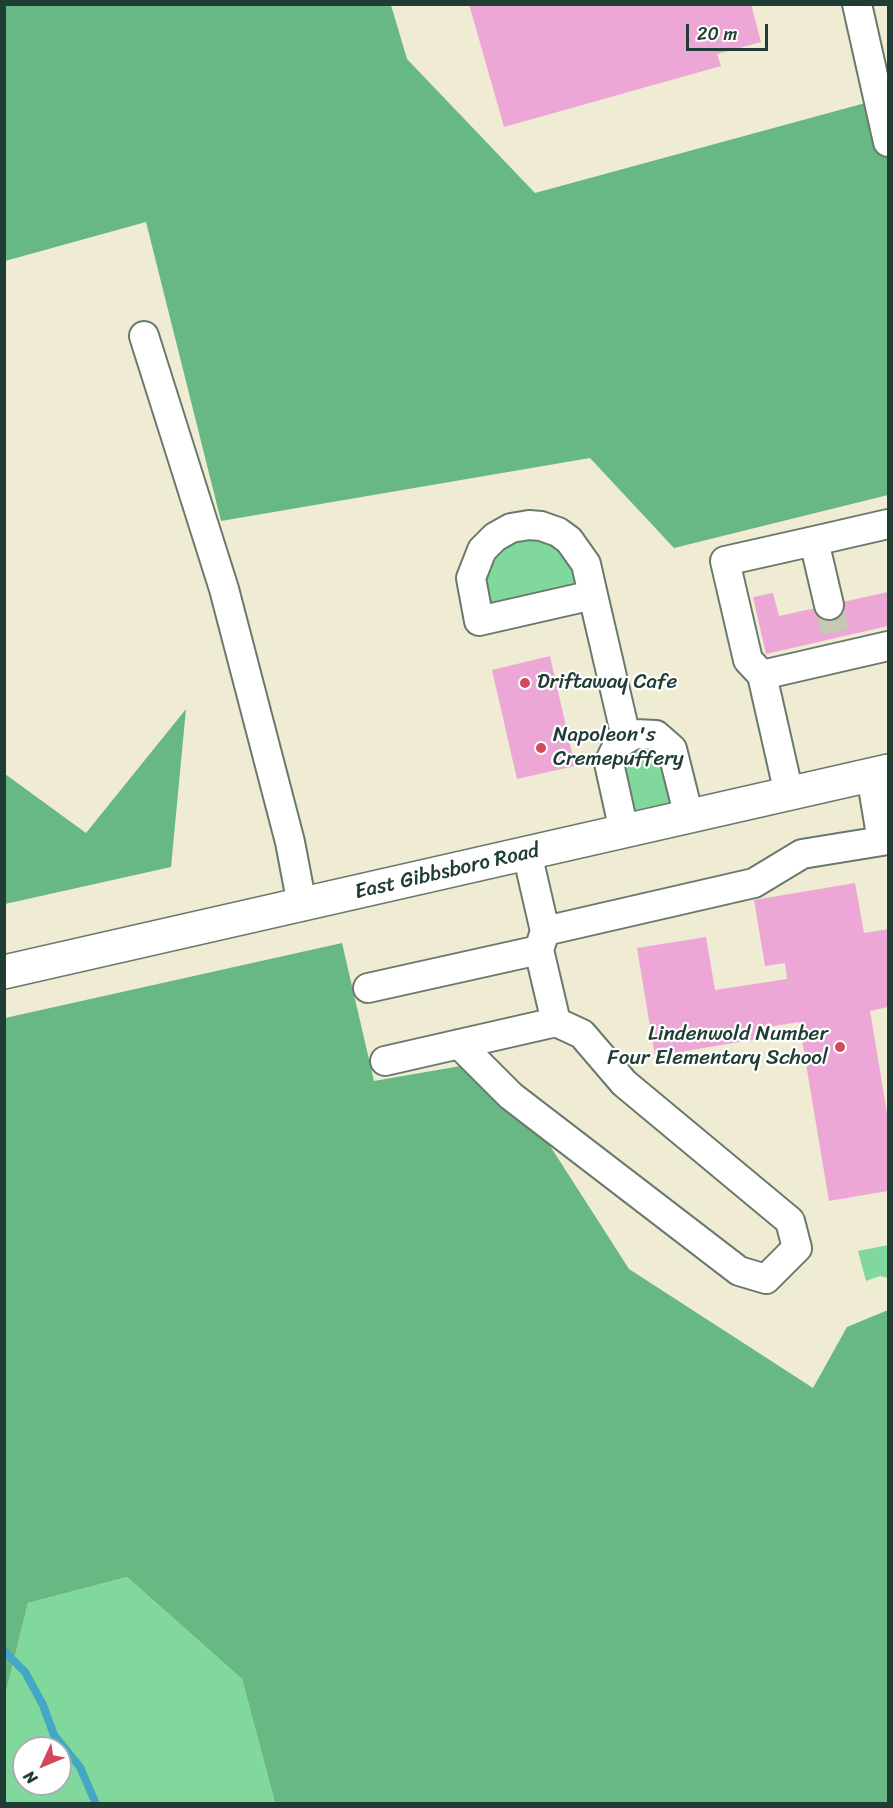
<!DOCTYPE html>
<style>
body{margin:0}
#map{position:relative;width:893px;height:1808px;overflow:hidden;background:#f0ebd3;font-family:Sriracha,sans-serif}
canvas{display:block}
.frame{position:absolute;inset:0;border:6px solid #1f3d34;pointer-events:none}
.north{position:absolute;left:12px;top:1736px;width:60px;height:60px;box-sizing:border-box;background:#fff;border:2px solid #a5b1ae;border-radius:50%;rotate:226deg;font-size:16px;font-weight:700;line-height:24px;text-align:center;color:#1f3d34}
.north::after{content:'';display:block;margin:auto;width:21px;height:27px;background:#d1495b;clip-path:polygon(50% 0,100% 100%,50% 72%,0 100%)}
.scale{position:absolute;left:686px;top:24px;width:82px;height:27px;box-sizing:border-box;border:3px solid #1f3d34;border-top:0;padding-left:8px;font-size:18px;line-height:21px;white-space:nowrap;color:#1f3d34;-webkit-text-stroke:4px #fff;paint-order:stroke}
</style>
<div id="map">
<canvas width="893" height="1808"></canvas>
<div class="frame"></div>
<div class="north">N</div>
<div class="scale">20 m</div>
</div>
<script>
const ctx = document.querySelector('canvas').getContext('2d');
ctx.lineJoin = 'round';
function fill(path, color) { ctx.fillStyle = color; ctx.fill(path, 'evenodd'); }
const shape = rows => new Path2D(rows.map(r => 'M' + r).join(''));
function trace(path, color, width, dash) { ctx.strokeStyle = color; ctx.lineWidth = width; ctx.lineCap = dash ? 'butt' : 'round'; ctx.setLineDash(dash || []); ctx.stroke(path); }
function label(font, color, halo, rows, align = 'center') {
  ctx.font = font + ' Sriracha,sans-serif'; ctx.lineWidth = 4.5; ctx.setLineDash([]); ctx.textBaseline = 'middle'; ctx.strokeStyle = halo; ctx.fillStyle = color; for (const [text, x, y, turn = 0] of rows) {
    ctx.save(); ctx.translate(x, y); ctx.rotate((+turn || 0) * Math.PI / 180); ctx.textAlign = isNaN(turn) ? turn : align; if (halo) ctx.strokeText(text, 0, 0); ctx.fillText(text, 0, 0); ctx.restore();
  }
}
fill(shape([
 [547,528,593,595,479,621,479,555],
 [656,735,689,817,624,831,609,763],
 [888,1245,888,1278,880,1276,866,1281,858,1251],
 [127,1577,242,1679,275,1803,5,1804,5,1696,28,1603],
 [24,1748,60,1748,60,1784,24,1784]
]), '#81d89c');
fill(shape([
 [5,5,391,5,407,59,535,193,880,99,888,139,888,495,674,548,590,458,221,521,146,222,5,261],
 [186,709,171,867,5,904,5,774,86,833],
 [342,943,374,1081,495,1060,629,1269,813,1388,847,1327,888,1310,888,1803,275,1803,242,1679,127,1577,28,1603,5,1696,5,1018]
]), '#68b884');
trace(shape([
 [4,1651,25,1672,43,1705,54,1735,80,1767,96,1804]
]), '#44a7c3', 8);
fill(shape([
 [469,4,751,4,761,42,717,54,721,66,504,127],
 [888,592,888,626,766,654,753,597,773,593,779,616],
 [550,656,575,766,517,779,492,670],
 [855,883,864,933,888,929,888,1007,870,1011,888,1119,888,1191,829,1201,799,1022,762,1028,764,1038,655,1056,637,948,706,937,715,990,787,979,785,963,765,966,754,900]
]), '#eca7d7');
trace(shape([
 [829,605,836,638]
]), '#c6c8b3', 28, [28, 14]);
const minor = shape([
 [857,4,888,142],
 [144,336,224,589,290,842,302,905],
 [593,595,479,621,471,578,482,550,495,537,511,528,529,525,541,526,558,532,569,540,586,564,593,595,626,737],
 [829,605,814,541,888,524],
 [762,675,748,660,725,561,814,541],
 [871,775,882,841],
 [789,794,762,675,888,646],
 [624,831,609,763,618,744,635,734,656,735,672,749,689,817],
 [545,931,754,883,802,854,888,840],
 [368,988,539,950],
 [459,1044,511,1096,739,1271,766,1279,797,1248,790,1221,624,1083,582,1034,556,1022],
 [385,1061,556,1022,539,950,545,931,527,853]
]);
const major = shape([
 [4,972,888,771]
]);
trace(minor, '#687a6c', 32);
trace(major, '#687a6c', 36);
trace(minor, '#fff', 28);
trace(major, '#fff', 33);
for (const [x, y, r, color] of [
 [525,683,6,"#d1495b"],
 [541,748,6,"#d1495b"],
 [840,1047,6,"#d1495b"]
]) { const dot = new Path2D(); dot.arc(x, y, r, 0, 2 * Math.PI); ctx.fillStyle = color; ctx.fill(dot); trace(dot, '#fff', 2); }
label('21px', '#1f3d34', '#fff', [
 ["Driftaway Cafe",537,683],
 ["Napoleon's",553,736],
 ["Cremepuffery",553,760],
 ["Lindenwold Number",828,1035,"right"],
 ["Four Elementary School",828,1059,"right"]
], 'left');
label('21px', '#1f3d34', '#fff', [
 ["East Gibbsboro Road",447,872,-13]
]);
</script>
